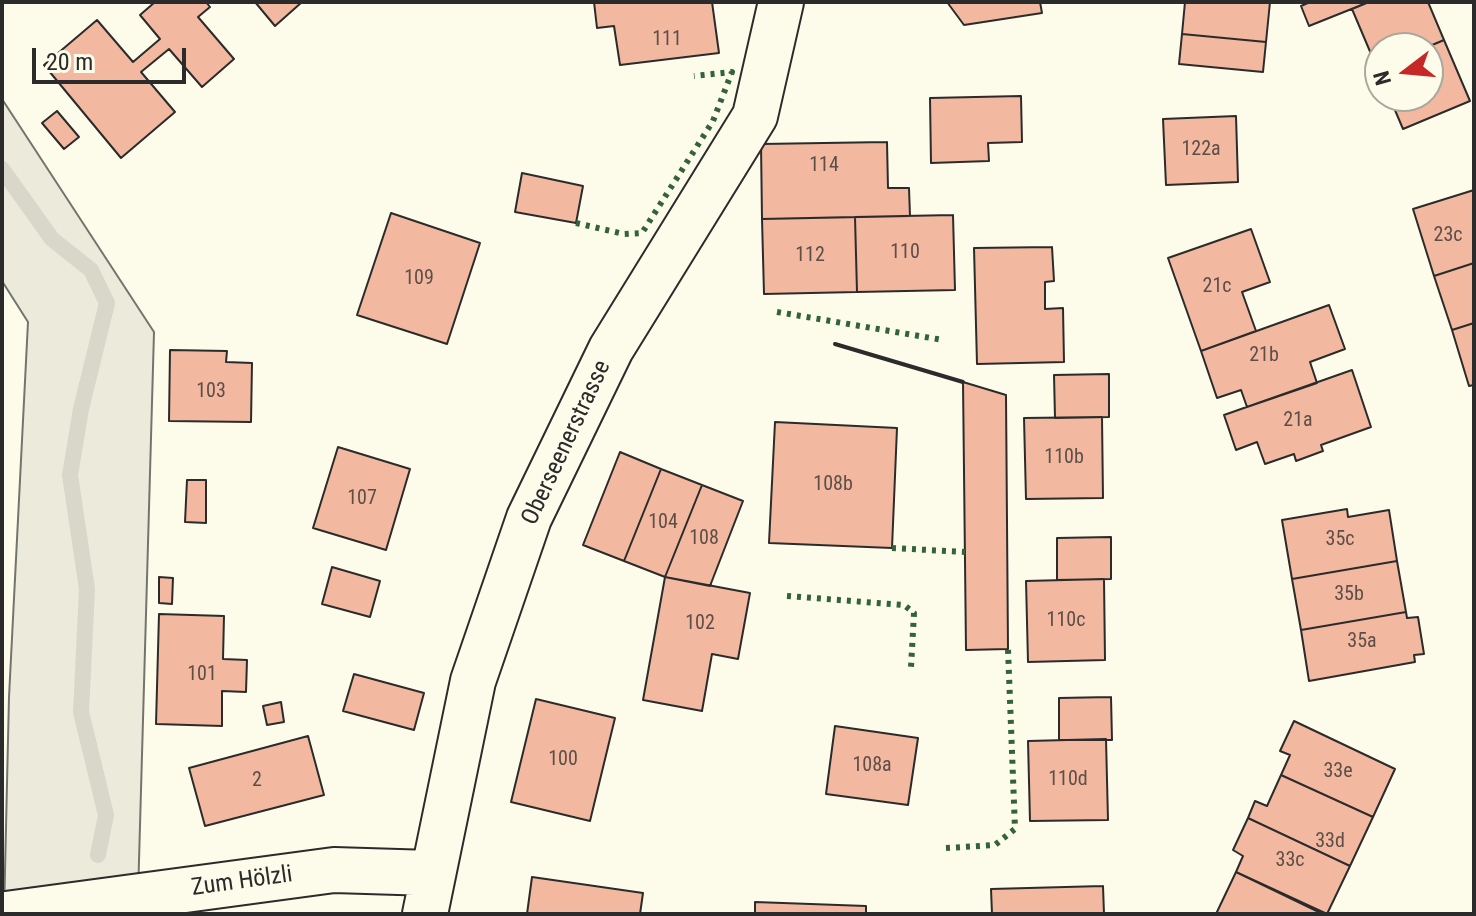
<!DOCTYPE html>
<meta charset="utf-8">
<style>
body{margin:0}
#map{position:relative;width:1476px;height:916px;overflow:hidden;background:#fdfbea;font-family:"Roboto Condensed",sans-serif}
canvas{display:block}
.frame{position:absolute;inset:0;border:4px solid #2b2b2b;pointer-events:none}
.north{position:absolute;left:1364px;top:32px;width:80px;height:80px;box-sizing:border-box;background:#fdfbea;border:2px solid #a9a89e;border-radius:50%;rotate:254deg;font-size:22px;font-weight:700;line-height:32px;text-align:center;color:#2b2b2b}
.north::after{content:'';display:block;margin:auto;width:28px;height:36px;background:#c62828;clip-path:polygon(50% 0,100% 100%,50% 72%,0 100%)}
.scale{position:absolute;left:32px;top:48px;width:154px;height:36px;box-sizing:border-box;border:4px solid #2b2b2b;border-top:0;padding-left:10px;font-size:24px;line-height:28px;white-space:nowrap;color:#2b2b2b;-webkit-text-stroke:6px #fdfbea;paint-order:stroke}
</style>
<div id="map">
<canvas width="1476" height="916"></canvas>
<div class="frame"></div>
<div class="north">N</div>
<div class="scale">20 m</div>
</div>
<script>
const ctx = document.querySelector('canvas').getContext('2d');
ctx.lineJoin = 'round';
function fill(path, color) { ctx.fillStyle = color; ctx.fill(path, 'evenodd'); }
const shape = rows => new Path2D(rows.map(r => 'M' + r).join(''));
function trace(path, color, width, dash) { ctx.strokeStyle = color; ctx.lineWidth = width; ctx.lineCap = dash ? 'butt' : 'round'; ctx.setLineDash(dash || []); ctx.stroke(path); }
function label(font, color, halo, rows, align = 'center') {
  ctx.font = font + ' "Roboto Condensed",sans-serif'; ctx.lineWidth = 6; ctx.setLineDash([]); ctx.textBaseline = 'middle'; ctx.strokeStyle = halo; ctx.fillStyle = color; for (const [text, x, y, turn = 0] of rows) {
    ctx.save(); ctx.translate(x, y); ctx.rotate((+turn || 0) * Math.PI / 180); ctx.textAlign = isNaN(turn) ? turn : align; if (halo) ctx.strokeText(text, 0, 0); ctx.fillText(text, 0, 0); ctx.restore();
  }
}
const green = shape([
 [2,99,154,332,138,896,4,914,9,697,28,322,2,281,2,99]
]);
fill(green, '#ecebdb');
trace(green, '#74746e', 2);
trace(shape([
 [2,169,52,239,91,270,107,303,81,409,70,475,87,589,81,712,106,815,98,855]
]), '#d8d7c9', 16);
const building = shape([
 [155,2,206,2,210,7,198,17,234,59,202,87,169,49,141,72,175,112,121,158,44,65,97,20,133,62,160,39,140,15,155,2],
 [255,2,302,2,275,26,255,2],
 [594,2,712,2,719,53,620,65,614,26,597,28,594,2],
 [947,2,1040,2,1042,13,964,25,947,2],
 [1185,2,1270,2,1266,42,1182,34,1185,2],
 [1310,2,1369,2,1309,26,1301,6,1310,2],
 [1369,2,1428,2,1444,40,1425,48,1380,48,1377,68,1352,9,1369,2],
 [1182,34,1266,42,1263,72,1179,64,1182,34],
 [1444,40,1470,101,1403,129,1389,96,1428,96,1428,48,1425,48,1444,40],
 [1021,96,1022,142,988,143,989,161,931,163,930,98,1021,96],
 [57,111,79,137,64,149,42,123,57,111],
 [1236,116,1238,182,1166,185,1163,119,1236,116],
 [887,142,888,188,909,188,910,216,762,219,761,144,887,142],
 [522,173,583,186,576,223,515,212,522,173],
 [1474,190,1474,263,1434,276,1413,209,1474,190],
 [391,213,480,243,447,344,357,315,391,213],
 [953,215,955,290,857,292,855,217,953,215],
 [855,217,857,292,764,294,762,219,855,217],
 [1251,229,1270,282,1242,292,1256,331,1201,351,1168,258,1251,229],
 [1052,247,1054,281,1045,282,1045,309,1063,308,1064,362,977,364,974,248,1052,247],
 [1474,263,1474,323,1452,330,1434,276,1474,263],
 [1329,305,1345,349,1310,362,1317,383,1247,407,1241,390,1217,398,1201,351,1329,305],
 [1474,323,1474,385,1469,386,1452,330,1474,323],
 [170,350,227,351,226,362,252,363,251,422,169,421,170,350],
 [1352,370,1371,427,1321,445,1323,451,1296,461,1294,454,1265,464,1257,442,1236,450,1224,415,1352,370],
 [1109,374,1109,417,1055,418,1054,375,1109,374],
 [963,382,1006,395,1008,649,966,650,963,382],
 [1102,417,1103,498,1026,499,1024,418,1102,417],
 [775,422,897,428,892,548,769,543,775,422],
 [338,447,410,469,386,550,313,528,338,447],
 [620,452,661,469,624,561,583,545,620,452],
 [661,469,702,485,665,577,624,561,661,469],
 [187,480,206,480,206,523,185,522,187,480],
 [702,485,743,501,710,586,665,577,702,485],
 [1347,509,1348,517,1389,510,1397,561,1292,579,1282,520,1347,509],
 [1111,537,1111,579,1057,580,1057,538,1111,537],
 [1397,561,1406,612,1301,630,1292,579,1397,561],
 [332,567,380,581,370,617,322,604,332,567],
 [159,577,173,578,172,604,159,603,159,577],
 [665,577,750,593,738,659,712,654,702,711,643,700,665,577],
 [1104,579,1105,660,1028,662,1026,581,1104,579],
 [1406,612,1407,618,1418,617,1424,654,1414,655,1415,662,1309,681,1301,630,1406,612],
 [159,614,224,616,223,659,247,660,246,692,222,691,222,726,156,724,159,614],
 [354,674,424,693,414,730,343,711,354,674],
 [1111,697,1112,740,1059,740,1059,698,1111,697],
 [536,699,615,718,590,821,511,802,536,699],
 [281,702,284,722,267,725,263,706,281,702],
 [1294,721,1395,769,1373,817,1281,775,1290,755,1280,751,1294,721],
 [835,726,918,738,908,805,826,794,835,726],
 [308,736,324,795,205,826,189,768,308,736],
 [1106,739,1108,820,1030,821,1028,741,1106,739],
 [1281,775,1373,817,1350,866,1248,818,1255,801,1267,806,1281,775],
 [1248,818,1350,866,1327,914,1236,872,1243,856,1233,850,1248,818],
 [1236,872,1323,914,1216,914,1236,872],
 [532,877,643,893,640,914,527,914,532,877],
 [1103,886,1104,914,992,914,991,889,1103,886],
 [755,902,866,906,866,914,755,914,755,902]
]);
fill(building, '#f2b8a0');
trace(building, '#2b2b2b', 2);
const minor = shape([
 [6,914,334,870,431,873],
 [425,914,473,681,529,518,611,349,755,116,781,2]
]);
trace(minor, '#2b2b2b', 48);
trace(minor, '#fdfbea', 44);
trace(shape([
 [576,223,624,234,642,233,713,121,732,72,694,76],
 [777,312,943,340],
 [892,548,965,552],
 [787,596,904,605,914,613,911,667],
 [946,848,995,845,1015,829,1008,649]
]), '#34623c', 6, [4, 6]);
trace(shape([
 [835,344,963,382]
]), '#2b2b2b', 4);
label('20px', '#5d4e48', null, [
 ["111",667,40],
 ["122a",1201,150],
 ["114",824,166],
 ["23c",1448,236],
 ["110",905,253],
 ["112",810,256],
 ["109",419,279],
 ["21c",1217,287],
 ["21b",1264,356],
 ["103",211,392],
 ["21a",1298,421],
 ["110b",1064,458],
 ["108b",833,485],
 ["107",362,499],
 ["104",663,523],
 ["108",704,539],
 ["35c",1340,540],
 ["35b",1349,595],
 ["110c",1066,621],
 ["102",700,624],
 ["35a",1362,642],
 ["101",202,675],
 ["100",563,760],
 ["108a",872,766],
 ["33e",1338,772],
 ["110d",1068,780],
 ["2",257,781],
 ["33d",1330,842],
 ["33c",1290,861]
]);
label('24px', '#2b2b2b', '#fdfbea', [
 ["Oberseenerstrasse",567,443,-65],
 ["Zum Hölzli",242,882,-8]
]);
</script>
